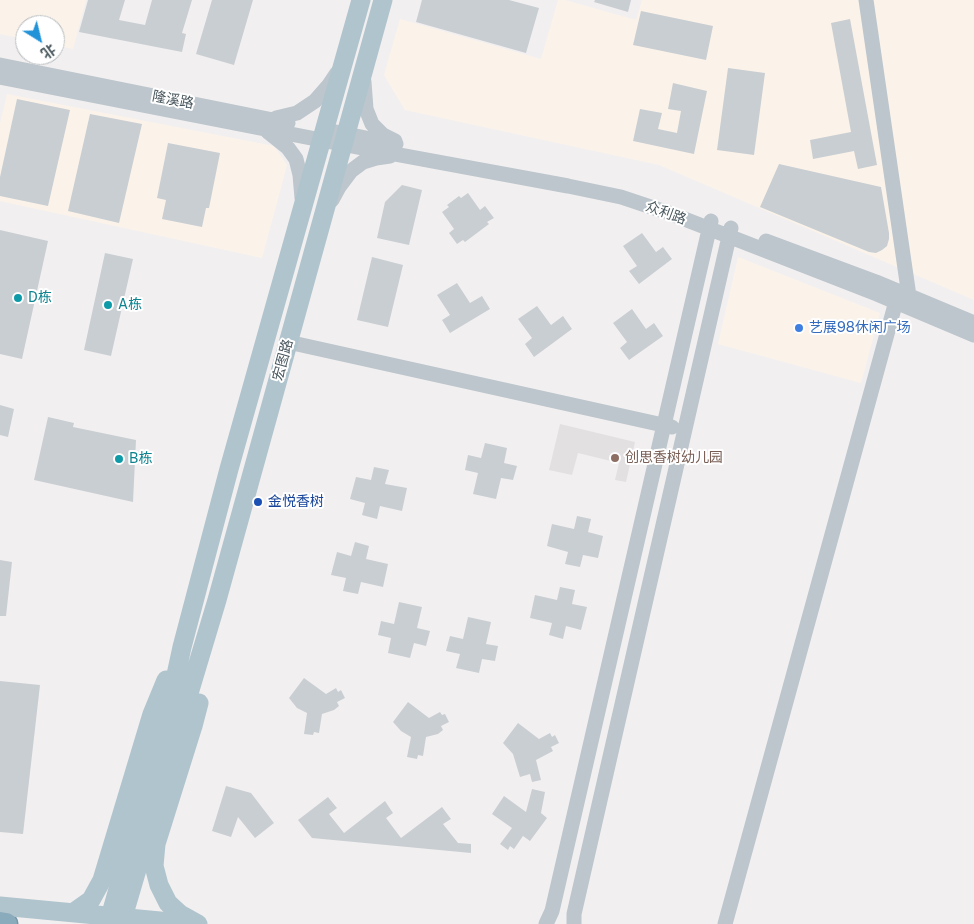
<!DOCTYPE html>
<meta charset="utf-8">
<style>
body{margin:0}
#map{position:relative;width:974px;height:924px;overflow:hidden;background:#f2eff0;font-family:"Public Sans","Noto Sans SC",sans-serif}
canvas{display:block}
.north{position:absolute;left:15px;top:15px;width:50px;height:50px;box-sizing:border-box;background:#fff;border:1px solid #b6bbbe;border-radius:50%;rotate:144deg;font-size:14px;font-weight:700;line-height:20px;text-align:center;color:#48565c}
.north::after{content:'';display:block;margin:auto;width:18px;height:22px;background:#2293d9;clip-path:polygon(50% 0,100% 100%,50% 72%,0 100%)}
</style>
<div id="map">
<canvas width="974" height="924"></canvas>
<div class="north">北</div>
</div>
<script>
const ctx = document.querySelector('canvas').getContext('2d');
ctx.lineJoin = 'round';
function fill(path, color) { ctx.fillStyle = color; ctx.fill(path, 'evenodd'); }
const shape = rows => new Path2D(rows.map(r => 'M' + r).join(''));
function trace(path, color, width, dash) { ctx.strokeStyle = color; ctx.lineWidth = width; ctx.lineCap = dash ? 'butt' : 'round'; ctx.setLineDash(dash || []); ctx.stroke(path); }
function label(font, color, halo, rows, align = 'center') {
  ctx.font = font + ' "Public Sans","Noto Sans SC",sans-serif'; ctx.lineWidth = 4; ctx.setLineDash([]); ctx.textBaseline = 'middle'; ctx.strokeStyle = halo; ctx.fillStyle = color; for (const [text, x, y, turn = 0] of rows) {
    ctx.save(); ctx.translate(x, y); ctx.rotate((+turn || 0) * Math.PI / 180); ctx.textAlign = isNaN(turn) ? turn : align; if (halo) ctx.strokeText(text, 0, 0); ctx.fillText(text, 0, 0); ctx.restore();
  }
}
fill(shape([
 [0,0,86,0,73,49,55,45,55,25,25,25,25,39,0,34],
 [558,0,565,0,636,20,642,0,974,0,974,300,659,165,405,110,384,75,400,19,541,59],
 [7,94,274,146,287,165,262,258,0,201,0,124],
 [738,257,880,313,861,383,718,344]
]), '#fbf3ea');
fill(shape([
 [560,424,635,442,626,482,615,480,619,463,578,453,572,475,549,470]
]), '#e3e0e1');
fill(shape([
 [88,0,125,0,119,20,145,25,152,0,192,0,182,33,186,34,182,52,79,32],
 [212,0,253,0,234,65,196,54],
 [422,0,509,0,539,8,526,53,416,22],
 [595,0,631,0,628,12,594,2],
 [641,11,713,26,706,60,633,45],
 [850,19,877,165,858,169,854,151,813,159,810,140,851,132,831,23],
 [728,68,765,73,754,155,717,150],
 [673,83,707,91,694,154,633,141,640,109,662,113,658,129,677,133,681,111,668,109],
 [17,99,70,110,48,206,0,196,0,177],
 [90,114,142,124,119,223,68,211],
 [168,143,220,153,209,208,206,208,202,227,162,219,166,200,157,198],
 [779,164,881,187,889,233,889,239,887,246,882,250,876,253,869,252,760,207],
 [402,185,422,190,409,245,377,238,385,202],
 [468,193,480,210,485,206,494,218,487,222,489,224,465,242,463,240,457,244,449,233,454,229,442,212,449,207,447,205,459,196,461,198],
 [0,230,48,241,22,359,0,354],
 [642,233,656,252,663,247,672,259,639,284,629,271,637,266,623,246],
 [105,253,133,259,111,356,84,350],
 [372,257,403,265,388,327,357,320],
 [457,283,470,303,482,296,490,309,450,333,442,320,450,315,437,295],
 [537,306,551,325,563,316,572,329,534,357,525,344,532,338,518,319],
 [632,309,646,329,654,323,663,336,629,360,620,348,627,342,613,323],
 [0,405,14,409,8,437,0,435],
 [48,417,74,423,73,427,136,440,133,502,34,480],
 [485,443,507,448,504,463,517,466,513,480,501,478,496,499,473,494,478,473,465,470,468,455,481,458],
 [374,467,389,470,385,484,407,488,402,511,380,506,377,519,362,515,365,503,350,499,356,477,371,480],
 [577,516,591,519,588,532,603,536,598,558,583,555,580,567,565,564,568,552,547,546,552,524,574,529],
 [355,542,369,546,366,559,388,564,383,587,361,582,358,594,343,591,346,578,331,575,337,552,351,556],
 [0,560,12,562,6,616,0,616],
 [560,587,575,590,572,604,587,607,581,630,566,626,563,639,549,635,552,623,530,618,535,595,557,600],
 [399,602,422,607,417,628,430,631,426,646,414,643,410,658,388,653,391,638,378,635,381,621,394,624],
 [468,617,491,622,486,644,498,646,495,661,482,659,479,673,456,668,460,654,446,651,450,636,463,639],
 [304,678,326,694,336,688,338,692,341,690,345,698,337,702,339,706,334,710,322,714,319,733,314,732,313,735,304,734,307,713,297,708,289,698],
 [0,681,40,685,23,834,0,832],
 [408,702,429,718,440,712,442,715,445,714,449,722,441,726,443,730,438,734,426,737,423,756,418,755,417,759,407,757,411,737,401,731,393,722],
 [518,723,539,739,550,733,552,737,555,735,559,743,551,747,553,751,536,760,541,780,532,782,530,774,520,777,513,754,503,743],
 [226,786,251,793,274,823,255,838,238,817,231,837,212,831],
 [532,789,545,792,541,813,547,818,530,841,523,836,514,849,510,846,508,850,500,844,512,828,492,814,504,796,526,812],
 [328,797,337,808,329,814,344,833,385,801,393,813,386,818,401,838,442,807,451,819,443,824,458,843,471,844,471,853,312,838,298,820]
]), '#c9ced2');
const highway = shape([
 [0,923,6,924]
]);
trace(highway, '#7596a7', 25);
trace(shape([
 [866,0,909,296],
 [0,65,288,123],
 [0,77,362,148,568,186,621,197,669,213,877,294,974,335],
 [364,82,366,109,372,124,383,135,395,141],
 [276,118,297,113,315,101,329,85,337,73],
 [268,132,288,148,296,159,300,175,302,198],
 [336,132,396,144],
 [332,200,339,187,351,171,363,162,376,158,390,156],
 [766,241,876,282,974,323],
 [288,342,672,427],
 [546,924,552,911,711,221],
 [574,924,574,914,731,228],
 [725,924,898,294]
]), '#bcc6cc', 15);
trace(shape([
 [181,720,217,600,383,0],
 [166,721,182,647,229,469,361,0],
 [0,906,192,924],
 [74,912,91,900,102,880,152,714,166,680],
 [198,924,180,914,168,903,159,885,154,866,156,844,193,726,199,703]
]), '#b0c4cd', 19);
trace(highway, '#8aabbc', 22);
trace(shape([
 [108,924,166,721],
 [121,924,181,720]
]), '#b0c4cd', 19);
for (const [x, y, r, color] of [
 [18,298,5,"#0f9aa8"],
 [108,305,5,"#0f9aa8"],
 [799,328,5,"#3f7fe0"],
 [615,458,5,"#8d6e63"],
 [119,459,5,"#0f9aa8"],
 [258,502,5,"#1a4fb4"]
]) { const dot = new Path2D(); dot.arc(x, y, r, 0, 2 * Math.PI); ctx.fillStyle = color; ctx.fill(dot); trace(dot, '#fff', 2); }
label('14px', '#48565c', '#fff', [
 ["隆溪路",173,100,11],
 ["众利路",666,213,20],
 ["宏图路",283,360,-75]
]);
label('14px', '#0d838f', '#fff', [
 ["D栋",28,298],
 ["A栋",118,305],
 ["B栋",129,459]
], 'left');
label('14px', '#366cbe', '#fff', [
 ["艺展98休闲广场",809,328]
], 'left');
label('14px', '#785e54', '#fff', [
 ["创思香树幼儿园",625,458]
], 'left');
label('14px', '#164399', '#fff', [
 ["金悦香树",268,502]
], 'left');
</script>
